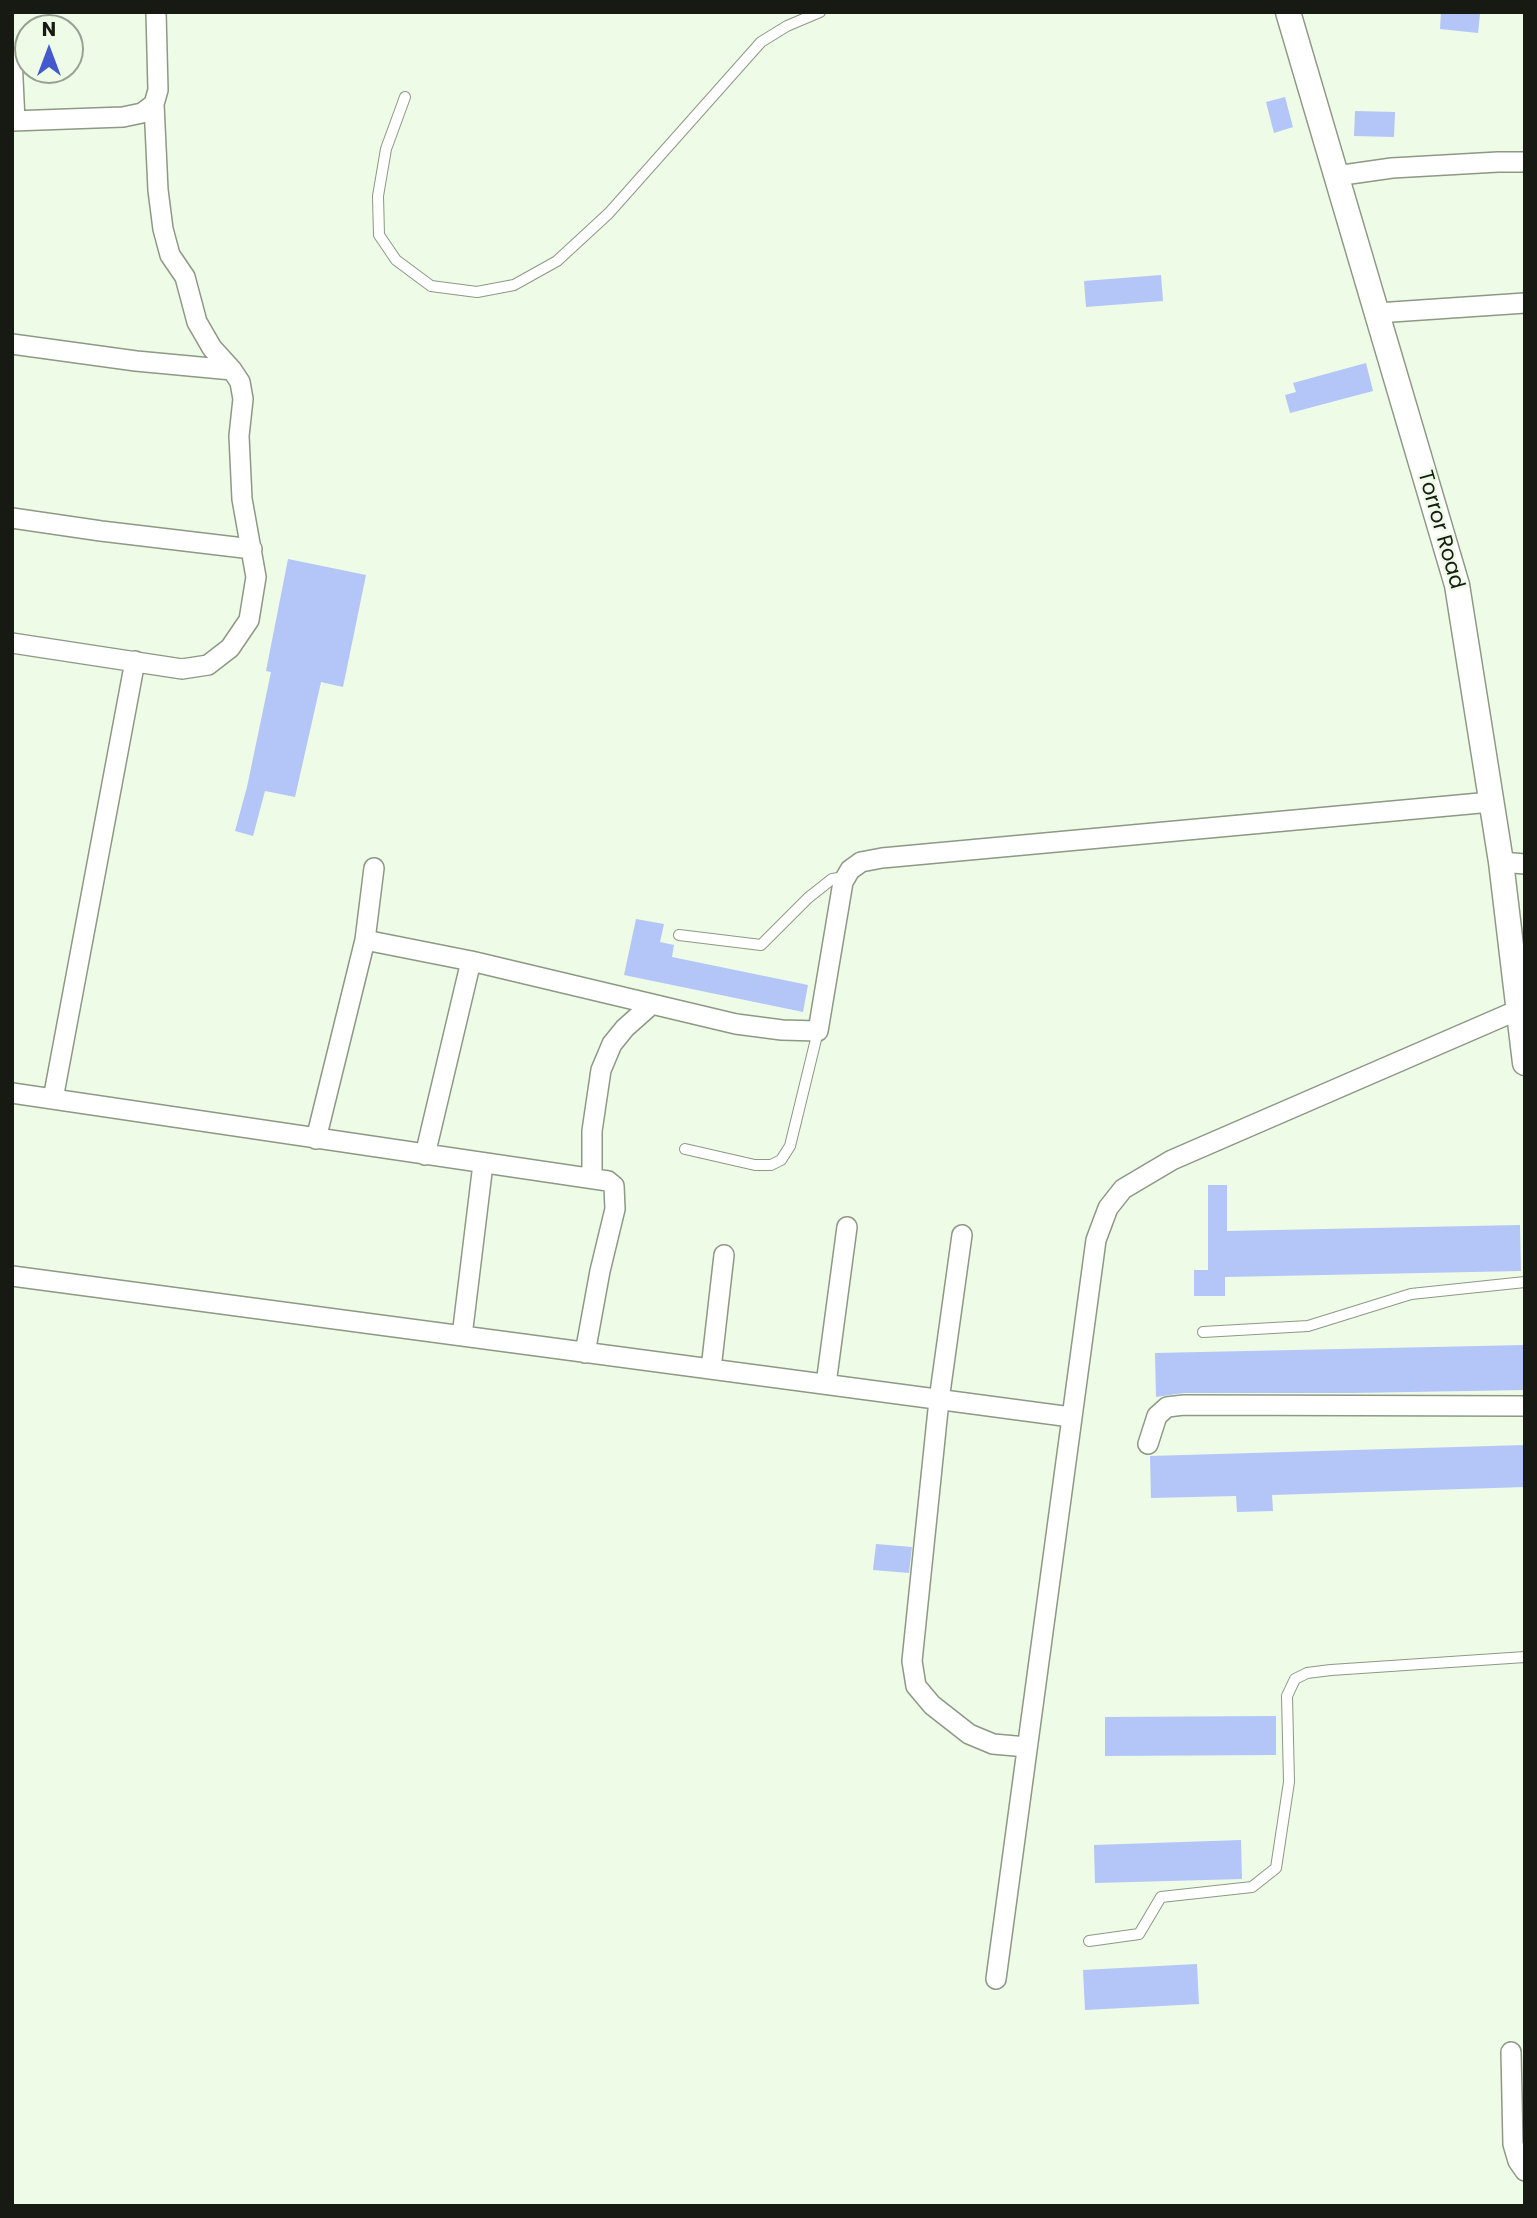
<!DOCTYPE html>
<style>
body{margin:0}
#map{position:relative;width:1537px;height:2218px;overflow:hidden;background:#eefbe6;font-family:Poppins,sans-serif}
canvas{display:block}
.frame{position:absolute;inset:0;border:14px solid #161a13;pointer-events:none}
.north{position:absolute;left:14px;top:14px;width:70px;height:70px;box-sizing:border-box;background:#eefbe6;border:2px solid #98a192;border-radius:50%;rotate:0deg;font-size:19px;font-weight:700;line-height:28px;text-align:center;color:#161a13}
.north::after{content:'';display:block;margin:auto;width:24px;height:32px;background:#425acd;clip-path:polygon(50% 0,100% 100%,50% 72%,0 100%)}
</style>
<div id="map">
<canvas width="1537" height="2218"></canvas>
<div class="frame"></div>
<div class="north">N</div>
</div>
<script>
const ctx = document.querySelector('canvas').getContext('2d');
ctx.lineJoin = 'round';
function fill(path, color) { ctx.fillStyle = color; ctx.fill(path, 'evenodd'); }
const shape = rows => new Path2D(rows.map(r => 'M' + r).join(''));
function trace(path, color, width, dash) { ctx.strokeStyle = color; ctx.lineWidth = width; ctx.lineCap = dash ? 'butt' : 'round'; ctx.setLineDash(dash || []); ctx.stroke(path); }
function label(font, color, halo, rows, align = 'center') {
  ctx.font = font + ' Poppins,sans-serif'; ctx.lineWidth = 5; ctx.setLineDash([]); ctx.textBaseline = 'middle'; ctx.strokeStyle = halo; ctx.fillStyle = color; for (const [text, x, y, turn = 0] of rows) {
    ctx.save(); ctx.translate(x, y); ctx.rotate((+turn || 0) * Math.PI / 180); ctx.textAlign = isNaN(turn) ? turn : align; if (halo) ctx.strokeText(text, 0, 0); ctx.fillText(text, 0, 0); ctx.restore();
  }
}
fill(shape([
 [1441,12,1480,14,1478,33,1440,29],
 [1285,97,1293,127,1274,133,1266,102],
 [1355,111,1395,112,1394,137,1354,136],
 [1161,275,1163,301,1086,307,1084,281],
 [1366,363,1373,391,1290,413,1285,395,1296,392,1293,383],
 [288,559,366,575,343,687,321,682,295,797,265,791,253,836,235,831,247,787,271,672,266,671],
 [636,919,664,924,660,942,674,945,672,957,808,985,803,1012,624,975],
 [1208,1185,1227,1185,1227,1231,1520,1225,1521,1271,1225,1277,1225,1296,1194,1296,1194,1270,1208,1270],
 [1525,1345,1525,1390,1352,1393,1184,1393,1156,1397,1155,1353],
 [1525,1445,1525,1487,1272,1495,1273,1511,1237,1512,1236,1496,1151,1498,1150,1456],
 [876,1544,912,1547,909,1573,873,1570],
 [1276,1716,1276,1755,1105,1756,1105,1717],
 [1241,1840,1242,1879,1095,1883,1094,1845],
 [1197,1964,1199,2004,1085,2010,1083,1970]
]), '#b4c5f8');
const service = shape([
 [405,97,386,149,378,196,379,235,396,260,431,286,477,292,514,285,557,261,609,213,761,42,787,26,820,12],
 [679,935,761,945,808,898,832,879,846,877],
 [685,1149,755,1165,771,1165,781,1160,790,1146,818,1031],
 [1203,1332,1308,1326,1411,1294,1525,1282],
 [1089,1941,1139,1934,1161,1897,1252,1887,1276,1868,1289,1782,1287,1696,1295,1679,1307,1673,1331,1670,1525,1657]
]);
const minor = shape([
 [12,58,15,121],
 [12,121,123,117,142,113,154,104,158,90,156,12],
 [1336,176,1392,168,1498,162,1525,162],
 [1377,313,1525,303],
 [12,344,136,361,232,370],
 [12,518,101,531,252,549],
 [12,643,182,669,208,665,230,648,249,620,256,577,242,499,239,436,243,399,240,382,232,370,212,348,197,322,185,277,170,255,163,229,158,190,154,104],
 [1501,862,1525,864],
 [374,868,365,940,471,961,736,1024,782,1030,818,1031,843,882,850,870,861,862,882,858,1491,802],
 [12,1093,608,1181,614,1186,615,1209,600,1271,585,1353],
 [53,1099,135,661],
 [316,1139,365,940],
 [425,1155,471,961],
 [592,1177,592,1131,601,1070,612,1044,625,1028,652,1004],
 [962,1235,939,1400,912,1661,916,1686,932,1705,969,1734,993,1744,1027,1747],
 [12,1276,1071,1417],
 [462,1336,483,1164],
 [711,1369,724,1255],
 [826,1384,847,1227],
 [1148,1444,1157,1416,1167,1407,1184,1405,1525,1406],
 [996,1979,1096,1240,1108,1208,1123,1189,1172,1160,1518,1010],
 [1511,2052,1513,2144,1518,2161,1525,2171]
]);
const tertiary = shape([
 [1288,12,1457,585,1501,862,1525,1063]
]);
trace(service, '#8d9885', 12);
trace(minor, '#8d9885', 22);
trace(tertiary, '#8d9885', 27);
trace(service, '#fff', 10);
trace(minor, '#fff', 19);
trace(tertiary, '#fff', 24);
label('21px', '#161a13', '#eefbe6', [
 ["Torror Road",1440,530,74]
]);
</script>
